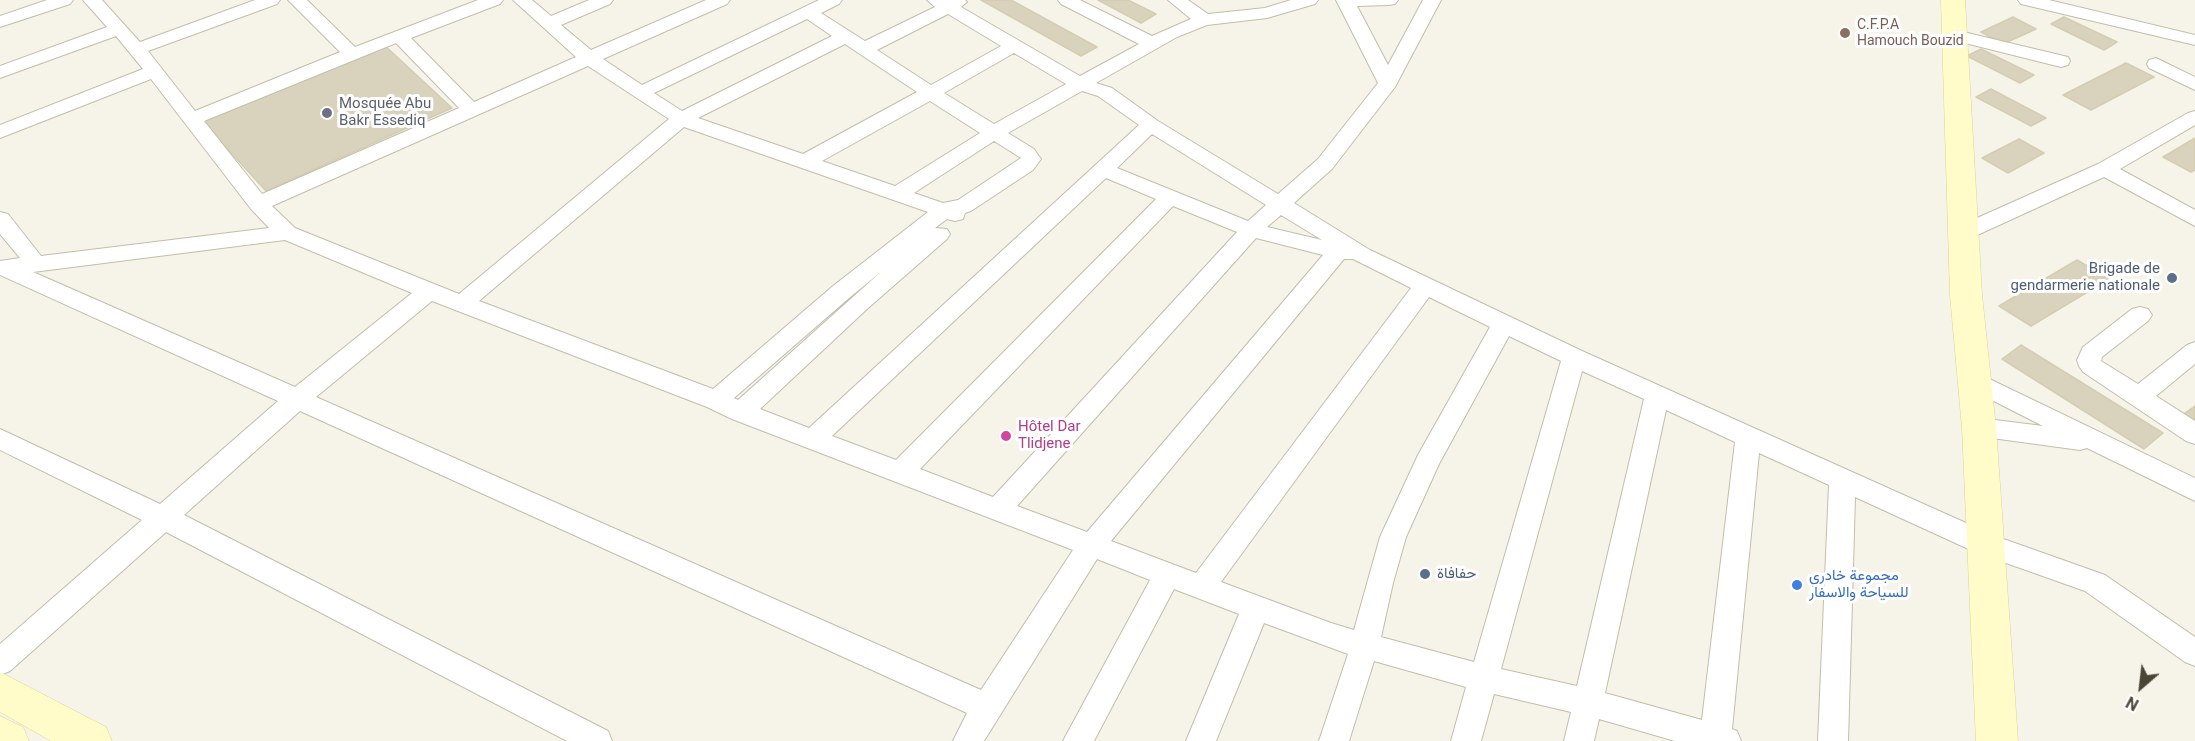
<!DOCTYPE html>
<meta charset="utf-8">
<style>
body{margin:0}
#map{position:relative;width:2195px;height:741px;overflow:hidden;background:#f6f4e9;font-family:Roboto,sans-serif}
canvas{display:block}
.north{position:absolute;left:2111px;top:657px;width:60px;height:60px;-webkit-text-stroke:4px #fff;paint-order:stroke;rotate:208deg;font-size:16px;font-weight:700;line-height:24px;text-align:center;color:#4a4636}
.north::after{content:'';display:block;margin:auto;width:21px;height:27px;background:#4a4636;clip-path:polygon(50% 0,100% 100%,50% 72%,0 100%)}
</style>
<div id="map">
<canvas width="2195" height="741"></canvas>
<div class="north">N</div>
</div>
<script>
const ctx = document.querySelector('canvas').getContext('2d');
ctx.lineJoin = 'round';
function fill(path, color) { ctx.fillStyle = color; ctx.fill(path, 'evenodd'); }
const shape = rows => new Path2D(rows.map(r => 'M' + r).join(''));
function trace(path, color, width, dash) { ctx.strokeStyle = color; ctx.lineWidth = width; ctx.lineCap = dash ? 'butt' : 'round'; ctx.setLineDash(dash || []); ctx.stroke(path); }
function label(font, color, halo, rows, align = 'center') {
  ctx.font = font + ' Roboto,Vazirmatn,sans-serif'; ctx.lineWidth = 6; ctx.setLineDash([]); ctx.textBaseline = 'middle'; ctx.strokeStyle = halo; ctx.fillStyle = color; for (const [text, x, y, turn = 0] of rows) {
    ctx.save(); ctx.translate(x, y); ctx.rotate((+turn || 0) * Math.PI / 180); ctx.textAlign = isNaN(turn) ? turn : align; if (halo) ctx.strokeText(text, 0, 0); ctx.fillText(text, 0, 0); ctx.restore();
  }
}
const building = shape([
 [981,0,1011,0,1097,47,1081,56,981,0],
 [1098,0,1128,0,1156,14,1141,23,1098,0],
 [2013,17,2036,29,2003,44,1981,32,2013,17],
 [2064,17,2117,42,2104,50,2051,24,2064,17],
 [382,43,452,108,266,191,200,119,382,43],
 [1981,49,2034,75,2020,83,1967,56,1981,49],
 [2126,63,2154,77,2091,110,2063,95,2126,63],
 [1991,89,2046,118,2031,126,1976,97,1991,89],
 [2195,138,2195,170,2191,172,2163,157,2195,138],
 [2019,139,2044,153,2008,173,1982,158,2019,139],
 [2077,260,2109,279,2031,326,1999,306,2077,260],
 [2021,345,2163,433,2144,449,2002,359,2021,345],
 [2195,406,2195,433,2175,420,2195,406]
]);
fill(building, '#d9d3bd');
trace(building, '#d4cdb0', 1.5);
const minor = shape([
 [47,0,73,0,70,4,0,27,0,16,47,0],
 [83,0,102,0,140,42,255,0,280,0,277,4,148,51,195,111,340,52,288,0,307,0,355,47,478,0,503,0,500,4,411,38,474,102,576,57,513,0,532,0,551,16,589,0,613,0,610,4,561,25,591,50,706,0,730,0,727,4,603,59,642,85,819,0,842,0,839,4,821,13,865,41,935,7,927,0,965,0,967,2,961,7,1080,76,1139,44,1061,4,1058,0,1080,0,1152,36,1191,19,1168,0,1188,0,1208,14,1265,8,1291,0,1318,0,1315,4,1267,18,1207,25,1177,37,1096,83,1112,88,1158,121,1278,194,1318,159,1378,83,1336,0,1398,0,1395,4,1389,5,1357,6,1388,65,1423,0,1441,0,1395,87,1332,169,1294,203,1370,250,1582,351,1995,536,2105,575,2195,637,2195,666,2185,662,2085,591,1975,552,1855,497,1848,741,1818,741,1829,485,1759,453,1732,729,1737,731,1741,741,1675,741,1599,719,1594,741,1564,741,1571,712,1494,694,1481,741,1451,741,1466,687,1374,661,1349,741,1319,741,1348,654,1264,623,1216,741,1186,741,1239,614,1174,589,1094,741,1063,741,1150,580,1097,559,984,741,953,741,967,713,300,411,184,515,608,731,612,741,567,741,166,532,10,671,0,675,0,644,142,520,0,450,0,429,160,504,278,401,0,275,0,261,20,258,0,234,0,212,8,214,41,256,269,228,251,209,151,79,0,138,0,125,143,69,116,36,0,78,0,66,107,27,83,0],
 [948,14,1001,46,931,85,877,50,948,14],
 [807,19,832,36,682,111,654,93,807,19],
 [396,43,459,108,262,194,204,121,396,43],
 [845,44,917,92,803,154,698,118,845,44],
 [1014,53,1066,84,994,124,944,93,1014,53],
 [588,66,669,119,459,294,295,228,272,206,588,66],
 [1082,91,1098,96,1139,125,809,428,760,409,867,309,947,239,950,234,947,229,935,228,947,219,955,221,963,219,965,213,971,211,1033,170,1041,159,1038,155,1034,149,1008,133,1082,91],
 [930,101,980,133,895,186,822,161,930,101],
 [684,127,928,212,833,286,713,389,479,301,684,127],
 [1152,134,1266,205,1248,221,1117,168,1152,134],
 [994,141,1021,158,958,200,943,203,914,193,994,141],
 [1106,178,1156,199,896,460,832,436,1106,178],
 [1173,206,1237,232,993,497,920,469,1173,206],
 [1281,215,1322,240,1267,227,1281,215],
 [1256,238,1323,255,1087,532,1017,506,1256,238],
 [285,240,412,293,295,387,33,272,285,240],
 [1344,259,1353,259,1411,288,1196,573,1111,541,1344,259],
 [882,271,738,400,734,398,849,298,882,271],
 [1429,297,1490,327,1418,455,1380,537,1354,630,1331,623,1221,582,1429,297],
 [432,301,707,407,732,419,1073,550,981,690,316,397,432,301],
 [1509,336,1561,361,1474,662,1381,637,1393,583,1406,537,1439,464,1509,336],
 [1582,371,1644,399,1577,686,1501,669,1582,371],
 [1666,410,1735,442,1702,720,1605,693,1666,410],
 [2018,0,2049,0,2195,35,2195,45,2021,4,2018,0],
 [1955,30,2068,57,2070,61,2068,65,2061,67,1949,39,1946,35,1949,31,1955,30],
 [2156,58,2195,77,2195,90,2149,68,2147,64,2149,60,2156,58],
 [2195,111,2195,125,2120,169,2195,210,2195,226,2104,177,1973,237,1965,239,1957,237,1954,232,1957,227,2098,164,2188,113,2195,111],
 [2140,307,2148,309,2152,315,2148,321,2102,357,2101,361,2138,384,2187,345,2195,342,2195,364,2156,396,2195,421,2195,444,2186,441,2083,372,2079,366,2077,360,2083,347,2132,309,2140,307],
 [1975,372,2195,478,2195,501,2087,448,2080,450,1970,435,1966,428,1970,421,1979,418,2043,426,1966,387,1963,381,1966,375,1975,372]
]);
const secondary = shape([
 [1941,0,1965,0,1982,295,1996,428,2018,741,1976,741,1962,428,1950,295,1941,0],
 [0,672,106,727,112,741,51,741,0,712,0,672],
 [0,716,23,727,29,741,0,741,0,716]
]);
trace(minor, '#c2beaa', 2);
trace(secondary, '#dad495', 1);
fill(minor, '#fff');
fill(secondary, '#fffcca');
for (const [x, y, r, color] of [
 [1845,33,6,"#8d6e63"],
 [327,113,6,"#6b7280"],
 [2172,278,6,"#5c6f8a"],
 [1006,436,6,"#d1479c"],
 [1425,574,6,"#5c6f8a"],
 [1797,585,6,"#3f7fe0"]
]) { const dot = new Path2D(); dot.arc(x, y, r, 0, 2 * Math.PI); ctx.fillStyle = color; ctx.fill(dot); trace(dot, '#fff', 2); }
label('14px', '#785e54', '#fff', [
 ["C.F.P.A",1857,25],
 ["Hamouch Bouzid",1857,41]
], 'left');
label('15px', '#5b616d', '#fff', [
 ["Mosquée Abu",339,104],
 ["Bakr Essediq",339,121]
], 'left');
label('15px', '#4e5e75', '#fff', [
 ["Brigade de",2160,269],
 ["gendarmerie nationale",2160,286],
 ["حفافاة",1437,574,"left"]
], 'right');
label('15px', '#b23c85', '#fff', [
 ["Hôtel Dar",1018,427],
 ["Tlidjene",1018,444]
], 'left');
label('15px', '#366cbe', '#fff', [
 ["مجموعة خادري",1809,576],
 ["للسياحة والاسفار",1809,593]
], 'left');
</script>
